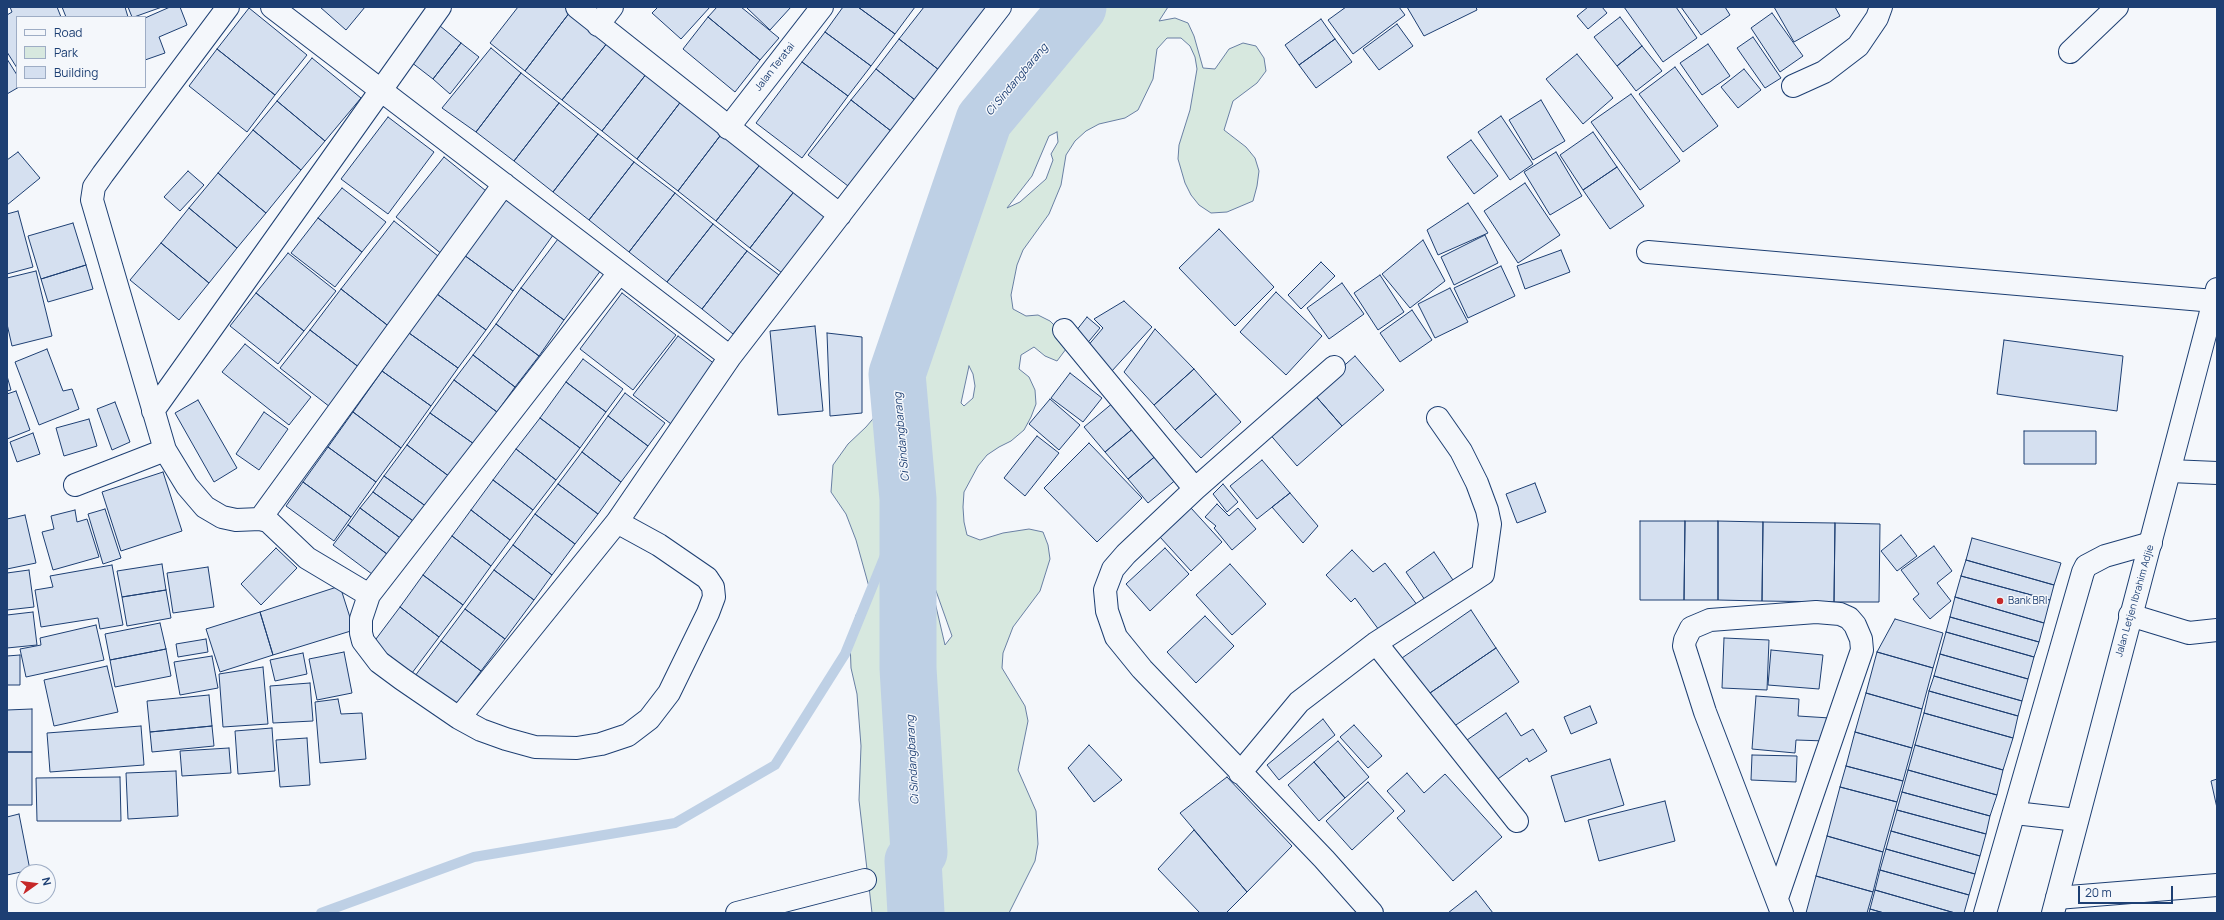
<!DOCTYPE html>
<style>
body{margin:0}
#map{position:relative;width:2224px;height:920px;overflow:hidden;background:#f4f7fb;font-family:Manrope,sans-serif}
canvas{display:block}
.frame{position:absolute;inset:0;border:8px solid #1d3f73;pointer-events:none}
.legend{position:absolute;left:16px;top:16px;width:130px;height:72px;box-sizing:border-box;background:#f4f7fb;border:1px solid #9eadc5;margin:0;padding:5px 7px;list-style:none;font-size:12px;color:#1d3f73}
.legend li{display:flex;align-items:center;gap:8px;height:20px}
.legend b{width:20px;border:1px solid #9eadc5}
.north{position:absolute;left:16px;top:864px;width:40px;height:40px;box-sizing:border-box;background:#f4f7fb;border:1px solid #9eadc5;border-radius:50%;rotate:76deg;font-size:11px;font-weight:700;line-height:16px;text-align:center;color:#1d3f73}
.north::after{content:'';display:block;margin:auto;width:14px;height:18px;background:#c62828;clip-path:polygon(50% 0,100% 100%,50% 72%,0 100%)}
.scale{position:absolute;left:2078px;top:886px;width:95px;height:18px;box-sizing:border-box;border:2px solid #1d3f73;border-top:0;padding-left:5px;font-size:12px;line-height:14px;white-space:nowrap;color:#1d3f73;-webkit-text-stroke:3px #f4f7fb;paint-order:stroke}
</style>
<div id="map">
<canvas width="2224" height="920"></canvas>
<div class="frame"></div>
<ul class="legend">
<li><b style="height:5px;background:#f4f7fb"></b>Road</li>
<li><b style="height:11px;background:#d7e8df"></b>Park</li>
<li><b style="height:11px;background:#d5e0f0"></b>Building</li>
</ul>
<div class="north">N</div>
<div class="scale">20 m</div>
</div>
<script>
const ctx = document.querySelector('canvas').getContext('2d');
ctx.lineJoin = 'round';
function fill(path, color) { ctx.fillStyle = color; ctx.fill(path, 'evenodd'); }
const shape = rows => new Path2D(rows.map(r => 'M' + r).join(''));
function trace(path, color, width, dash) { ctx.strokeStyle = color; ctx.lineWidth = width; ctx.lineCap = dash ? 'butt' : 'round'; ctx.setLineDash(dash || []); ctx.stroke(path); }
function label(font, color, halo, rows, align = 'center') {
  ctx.font = font + ' Manrope,sans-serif'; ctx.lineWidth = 3; ctx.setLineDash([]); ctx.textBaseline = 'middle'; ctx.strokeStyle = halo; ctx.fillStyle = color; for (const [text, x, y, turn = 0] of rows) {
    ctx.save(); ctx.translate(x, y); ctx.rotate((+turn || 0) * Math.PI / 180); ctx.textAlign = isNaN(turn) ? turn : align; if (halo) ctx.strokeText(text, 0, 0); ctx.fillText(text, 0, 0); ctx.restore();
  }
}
const green = shape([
 [1070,7,1168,7,1159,21,1175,18,1188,23,1194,36,1203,68,1215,69,1229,49,1243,43,1256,46,1264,58,1266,71,1257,83,1233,101,1224,130,1246,147,1255,158,1259,171,1257,186,1253,201,1227,212,1211,213,1199,205,1191,195,1185,183,1178,159,1179,145,1190,110,1197,69,1195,57,1190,46,1181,38,1167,38,1157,49,1153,79,1138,110,1125,118,1099,124,1086,131,1075,141,1066,155,1061,185,1049,214,1023,250,1017,265,1011,295,1013,309,1026,316,1038,315,1050,321,1063,334,1066,349,1057,361,1045,356,1034,347,1021,355,1019,369,1029,377,1035,390,1036,404,1031,417,1024,430,1011,441,999,447,987,455,978,466,964,492,963,507,964,522,967,535,980,540,1003,533,1029,529,1043,532,1048,545,1050,559,1040,591,1013,627,1003,653,1002,668,1025,706,1028,721,1018,770,1036,811,1038,844,1035,861,1009,913,872,913,859,800,861,746,857,694,851,668,850,641,856,615,871,594,856,540,846,514,831,492,833,465,848,444,866,427,883,407,896,379,908,298,908,270,916,244,926,220,941,199,983,165,1000,146,1014,122,1060,21,1070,7],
 [1057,132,1058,142,1051,154,1053,160,1046,179,1020,202,1007,208,1032,176,1049,136,1057,132],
 [969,366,973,374,975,386,973,398,964,406,961,403,969,366],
 [930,574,952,636,945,645,934,598,930,574]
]);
fill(green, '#d7e8df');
trace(green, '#687fa3', 1);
trace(shape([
 [321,913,474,857,675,823,775,765,845,654,908,499]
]), '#bed0e5', 10);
trace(shape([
 [916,913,913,861,919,852,908,668,908,499,897,374,984,120,1078,7]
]), '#bed0e5', 57);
const building = shape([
 [10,7,57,7,61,17,17,17,17,68,7,52,7,15,12,12,10,7],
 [62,7,125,7,128,17,66,17,62,7],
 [128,7,162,7,134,17,132,17,128,7],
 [170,7,180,7,187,25,159,37,165,53,145,60,145,18,170,7],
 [320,7,365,7,346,30,320,7],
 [518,7,564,7,570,12,525,71,490,43,518,7],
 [658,7,710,7,681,39,652,13,658,7],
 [717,7,741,7,779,38,760,60,708,17,717,7],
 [746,7,791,7,770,30,746,7],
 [843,7,858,7,895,34,871,66,825,32,843,7],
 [858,7,915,7,895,34,858,7],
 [924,7,988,7,939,70,899,39,924,7],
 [1346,7,1399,7,1405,15,1353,54,1328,20,1346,7],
 [1407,7,1476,7,1477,10,1424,36,1407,7],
 [1588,7,1602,7,1607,13,1588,29,1577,16,1588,7],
 [1624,7,1676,7,1697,38,1663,62,1624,7],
 [1681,7,1725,7,1730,15,1701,35,1681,7],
 [1774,7,1835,7,1840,16,1794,42,1774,7],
 [249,8,307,55,275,95,217,49,249,8],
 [570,12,608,42,562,100,525,71,570,12],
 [1772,13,1803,56,1780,72,1751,28,1772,13],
 [708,17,760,60,735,92,683,49,708,17],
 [1620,17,1642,46,1617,66,1594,37,1620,17],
 [1321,19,1335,39,1299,65,1285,45,1321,19],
 [1397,24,1413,46,1379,70,1363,49,1397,24],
 [440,26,461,43,433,79,411,62,440,26],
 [825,32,871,66,848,96,802,62,825,32],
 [1753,37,1781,78,1765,88,1737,48,1753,37],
 [899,39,939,70,915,100,876,69,899,39],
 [1335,39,1352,62,1316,88,1299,65,1335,39],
 [608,42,647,73,602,131,562,100,608,42],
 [461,43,479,57,450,94,433,79,461,43],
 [1708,44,1730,76,1702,95,1680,63,1708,44],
 [1642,46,1662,71,1636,91,1617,66,1642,46],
 [491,48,521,73,476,132,442,108,491,48],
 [217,49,275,95,247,132,189,86,217,49],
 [1577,54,1613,98,1583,124,1546,79,1577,54],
 [312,58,361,98,325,141,277,101,312,58],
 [7,59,17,75,17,87,19,87,7,94,7,59],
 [802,62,848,96,802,158,756,123,802,62],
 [1675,67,1718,126,1683,152,1639,94,1675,67],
 [876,69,915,100,891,131,851,100,876,69],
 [1744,69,1761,90,1738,108,1721,87,1744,69],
 [521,73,559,103,514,161,476,132,521,73],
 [647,73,682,100,637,159,602,131,647,73],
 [1631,94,1680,161,1640,190,1591,122,1631,94],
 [682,100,723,132,678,191,637,159,682,100],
 [851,100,891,131,848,186,808,155,851,100],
 [1541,100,1565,141,1533,160,1509,120,1541,100],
 [277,101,325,141,301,170,253,130,277,101],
 [559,103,598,134,553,192,514,161,559,103],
 [1501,116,1533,164,1510,180,1478,132,1501,116],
 [388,117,434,152,388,214,341,179,388,117],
 [253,130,301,170,266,213,218,173,253,130],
 [723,132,762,162,716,221,678,191,723,132],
 [1593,132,1617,167,1583,190,1560,155,1593,132],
 [598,134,634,162,589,220,553,192,598,134],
 [1471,140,1498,176,1474,194,1447,157,1471,140],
 [18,152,40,178,7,205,7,160,18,152],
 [1556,152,1582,196,1550,215,1524,172,1556,152],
 [444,157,491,195,443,255,396,217,444,157],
 [634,162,675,193,629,252,589,220,634,162],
 [762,162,796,189,750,248,716,221,762,162],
 [1617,167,1644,206,1610,229,1583,190,1617,167],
 [188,171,204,185,180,211,164,197,188,171],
 [218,173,266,213,237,248,189,208,218,173],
 [1525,183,1560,235,1518,263,1484,211,1525,183],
 [342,188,386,222,362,252,318,218,342,188],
 [796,189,827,214,782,273,750,248,796,189],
 [675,193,713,224,667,282,629,252,675,193],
 [507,195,556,231,513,291,464,255,507,195],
 [1468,203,1488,233,1438,255,1427,230,1468,203],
 [189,208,237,248,209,283,161,243,189,208],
 [18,211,33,267,7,274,7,214,18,211],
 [318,218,362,252,335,287,291,253,318,218],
 [394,221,443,260,391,328,341,289,394,221],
 [73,223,86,265,41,279,28,236,73,223],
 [713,224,747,251,702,309,667,282,713,224],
 [1219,229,1274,287,1235,326,1179,268,1219,229],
 [561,235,604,266,564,320,521,288,561,235],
 [1485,235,1498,263,1454,285,1441,257,1485,235],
 [1423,240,1445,281,1410,308,1382,274,1423,240],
 [161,243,209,283,179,320,130,280,161,243],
 [1561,250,1570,272,1525,289,1517,266,1561,250],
 [747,251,779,275,733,334,702,309,747,251],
 [288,253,336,291,304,331,256,293,288,253],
 [464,255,513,291,486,330,437,294,464,255],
 [1321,262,1335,276,1301,309,1288,295,1321,262],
 [86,265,93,289,48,302,41,279,86,265],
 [1501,266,1515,296,1468,318,1454,288,1501,266],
 [36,271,52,336,12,346,7,324,7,278,36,271],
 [1380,275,1404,312,1378,330,1354,293,1380,275],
 [1342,283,1364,314,1329,339,1307,308,1342,283],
 [521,288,564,320,539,356,496,324,521,288],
 [1450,288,1468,322,1435,338,1418,304,1450,288],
 [341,289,391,328,360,368,310,330,341,289],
 [1276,292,1322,336,1286,375,1240,332,1276,292],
 [256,293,304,331,278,364,230,326,256,293],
 [622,293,676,335,633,390,580,349,622,293],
 [437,294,486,330,458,368,409,333,437,294],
 [1124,301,1152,327,1111,372,1086,348,1103,328,1094,319,1124,301],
 [1412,310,1432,340,1400,362,1380,333,1412,310],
 [1087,317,1100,328,1085,346,1072,336,1087,317],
 [496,324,539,356,515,387,473,355,496,324],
 [815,326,823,411,778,415,770,331,815,326],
 [1155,329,1194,369,1154,405,1124,372,1155,329],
 [310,330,360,368,330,407,280,368,310,330],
 [409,333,458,368,431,406,382,371,409,333],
 [827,333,862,337,862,413,830,416,827,333],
 [678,336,720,368,675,427,633,395,678,336],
 [2004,340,2123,356,2117,411,1997,394,2004,340],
 [245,344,311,397,289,425,222,372,245,344],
 [47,349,63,391,72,389,79,409,39,425,15,362,47,349],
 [473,355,515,387,497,412,454,380,473,355],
 [1355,356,1384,390,1342,426,1313,393,1355,356],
 [583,359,623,389,606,412,566,382,583,359],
 [1194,369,1216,394,1175,430,1154,405,1194,369],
 [382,371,431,406,401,448,353,412,382,371],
 [1070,373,1102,398,1083,422,1051,398,1070,373],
 [7,376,11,390,7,391,7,376],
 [454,380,497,412,474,444,430,413,454,380],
 [566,382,606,412,580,448,540,418,566,382],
 [16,391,30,430,7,439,7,394,16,391],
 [625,393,665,423,648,446,608,416,625,393],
 [1313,393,1342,426,1297,466,1268,432,1313,393],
 [1216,394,1241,422,1201,458,1175,430,1216,394],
 [1050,399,1080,425,1059,450,1029,424,1050,399],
 [198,400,237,468,214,482,175,413,198,400],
 [115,402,130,442,112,450,97,409,115,402],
 [1114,402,1135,427,1105,452,1084,427,1114,402],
 [264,412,288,429,259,470,236,454,264,412],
 [353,412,401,448,376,482,328,447,353,412],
 [430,413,474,444,450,477,407,445,430,413],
 [608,416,648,446,621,482,582,452,608,416],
 [540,418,580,448,556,480,516,449,540,418],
 [89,419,97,446,64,456,56,428,89,419],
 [1135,427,1158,454,1128,479,1105,452,1135,427],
 [2024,431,2096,431,2096,464,2024,464,2024,431],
 [33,433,40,454,17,462,10,442,33,433],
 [1037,436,1059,453,1025,496,1004,478,1037,436],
 [1089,443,1142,498,1097,542,1044,488,1089,443],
 [407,445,450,477,427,507,384,476,407,445],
 [328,447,376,482,351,517,303,482,328,447],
 [516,449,556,480,533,510,493,480,516,449],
 [582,452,621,482,598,514,558,484,582,452],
 [1158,454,1178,478,1148,503,1128,479,1158,454],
 [1262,460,1290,493,1257,519,1230,486,1262,460],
 [163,472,182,531,121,551,102,492,163,472],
 [384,476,427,507,416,523,373,492,384,476],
 [493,480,533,510,510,540,471,510,493,480],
 [303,482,351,517,334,541,286,506,303,482],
 [1535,483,1546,512,1517,523,1506,494,1535,483],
 [558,484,598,514,575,544,535,514,558,484],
 [1223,484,1238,502,1227,512,1213,494,1223,484],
 [373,492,416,523,403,540,360,508,373,492],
 [1290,493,1318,526,1303,543,1272,507,1290,493],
 [1217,504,1229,516,1238,508,1256,529,1232,550,1214,528,1216,526,1205,517,1217,504],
 [360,508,403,540,391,557,348,525,360,508],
 [1191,508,1222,542,1191,571,1160,537,1191,508],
 [105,509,121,558,103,564,88,514,105,509],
 [75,510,77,522,87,519,99,557,53,570,42,532,54,529,51,516,75,510],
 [471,510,510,540,491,566,452,536,471,510],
 [535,514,575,544,552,575,513,545,535,514],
 [25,515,36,563,7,569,7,519,25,515],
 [1640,521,1685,521,1684,600,1640,600,1640,521],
 [1685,521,1718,521,1718,600,1684,600,1685,521],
 [1718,521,1763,522,1762,601,1718,600,1718,521],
 [1763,522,1835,523,1834,602,1762,601,1763,522],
 [1835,523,1880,524,1879,602,1834,602,1835,523],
 [348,525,391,557,376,577,333,545,348,525],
 [1901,535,1917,556,1897,571,1881,551,1901,535],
 [452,536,491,566,463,605,423,575,452,536],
 [1972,538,2061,563,2054,585,1966,560,1972,538],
 [513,545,552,575,534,600,494,570,513,545],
 [1934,546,1952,571,1937,583,1951,601,1930,619,1913,599,1919,594,1901,570,1934,546],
 [276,548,297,568,261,605,241,584,276,548],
 [1165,548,1189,574,1150,611,1126,584,1165,548],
 [1352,550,1373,572,1385,563,1418,606,1382,634,1355,598,1351,602,1326,575,1352,550],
 [1434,552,1455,583,1427,603,1406,572,1434,552],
 [1966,560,2054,585,2050,600,1961,576,1966,560],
 [162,564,166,590,122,597,117,571,162,564],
 [1230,564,1266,604,1232,635,1196,595,1230,564],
 [112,565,123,625,100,629,98,618,41,627,35,590,53,587,50,576,112,565],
 [208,567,214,607,173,613,167,573,208,567],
 [29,570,34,607,7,610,7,573,29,570],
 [494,570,534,600,505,639,465,609,494,570],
 [423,575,463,605,439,637,400,607,423,575],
 [1961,576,2050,600,2044,623,1955,597,1961,576],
 [340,586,354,630,273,655,260,612,340,586],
 [166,590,171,618,127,626,122,597,166,590],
 [1955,597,2044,623,2039,642,1950,617,1955,597],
 [400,607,439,637,412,673,373,643,400,607],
 [465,609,505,639,481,671,441,641,465,609],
 [1471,610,1496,648,1427,695,1402,658,1471,610],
 [33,612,37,645,7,648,7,615,33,612],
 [260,612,273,655,220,672,206,629,260,612],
 [1205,616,1234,646,1196,683,1167,652,1205,616],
 [1950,617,2039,642,2034,657,1946,632,1950,617],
 [1895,619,1943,633,1933,668,1877,652,1895,619],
 [160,623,166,649,110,660,105,634,160,623],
 [96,625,104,660,26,677,20,649,41,645,40,638,96,625],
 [1946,632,2034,657,2028,679,1940,654,1946,632],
 [1724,638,1769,640,1767,690,1722,688,1724,638],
 [206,639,208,652,178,657,176,644,206,639],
 [441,641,481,671,455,706,415,676,441,641],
 [1496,648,1519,682,1450,729,1427,695,1496,648],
 [166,649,171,676,115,687,110,660,166,649],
 [1771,650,1823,655,1819,689,1768,685,1771,650],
 [344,652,352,693,317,700,309,659,344,652],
 [1877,652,1933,668,1922,709,1866,693,1877,652],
 [303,653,307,674,275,681,270,660,303,653],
 [1940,654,2028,679,2022,701,1934,676,1940,654],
 [20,655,20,685,7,685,7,656,20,655],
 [212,656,218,688,180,695,174,662,212,656],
 [107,666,118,712,54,726,44,680,107,666],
 [263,667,268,724,223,727,219,674,263,667],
 [1934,676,2022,701,2018,716,1929,691,1934,676],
 [310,683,313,721,273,723,270,686,310,683],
 [1929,691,2018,716,2013,738,1924,713,1929,691],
 [1866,693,1922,709,1912,748,1855,732,1866,693],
 [209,695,212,726,150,732,147,701,209,695],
 [1756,696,1799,699,1798,716,1830,718,1826,741,1796,740,1795,753,1752,749,1756,696],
 [338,699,341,714,362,713,366,759,320,763,315,702,338,699],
 [1590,706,1597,723,1571,734,1564,717,1590,706],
 [32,709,32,752,7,752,7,710,32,709],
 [1506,713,1521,736,1533,729,1547,751,1529,762,1527,758,1495,781,1467,740,1506,713],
 [1924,713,2013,738,2003,770,1915,745,1924,713],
 [1323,719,1335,735,1279,780,1267,765,1323,719],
 [1354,725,1382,756,1368,768,1340,737,1354,725],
 [141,726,144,765,50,772,47,733,141,726],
 [212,726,214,746,152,752,150,732,212,726],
 [272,728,275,771,238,774,235,731,272,728],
 [1855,732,1912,748,1903,781,1846,766,1855,732],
 [307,738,310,785,280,787,276,740,307,738],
 [1338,741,1369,777,1345,798,1314,762,1338,741],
 [1089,745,1122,780,1094,802,1068,768,1089,745],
 [1915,745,2003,770,1997,795,1908,770,1915,745],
 [229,748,231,773,182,776,180,751,229,748],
 [7,752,32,752,32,805,7,805,7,752],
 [1752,755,1797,756,1796,782,1751,780,1752,755],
 [1610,759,1624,805,1565,822,1551,776,1610,759],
 [1314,762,1345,798,1319,821,1288,785,1314,762],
 [1846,766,1903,781,1897,802,1840,787,1846,766],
 [1908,770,1997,795,1990,816,1902,792,1908,770],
 [176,771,178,816,128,819,126,773,176,771],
 [1407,773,1424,793,1445,774,1502,837,1453,881,1397,818,1405,811,1387,791,1407,773],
 [120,777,121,821,37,821,36,778,120,777],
 [1227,777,1292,846,1247,892,1180,813,1227,777],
 [2217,779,2217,808,2211,781,2217,779],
 [1368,782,1394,811,1352,850,1326,821,1368,782],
 [1840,787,1897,802,1883,852,1827,836,1840,787],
 [1902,792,1990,816,1986,834,1897,810,1902,792],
 [1665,801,1675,841,1599,861,1588,820,1665,801],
 [1897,810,1986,834,1980,856,1891,831,1897,810],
 [19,814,30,870,7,875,7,817,19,814],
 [1194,830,1247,892,1226,913,1200,913,1158,869,1194,830],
 [1891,831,1980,856,1975,874,1886,849,1891,831],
 [1827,836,1883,852,1873,892,1816,876,1827,836],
 [1886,849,1975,874,1969,895,1880,870,1886,849],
 [1880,870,1969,895,1964,913,1955,913,1875,890,1880,870],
 [1816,876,1873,892,1867,913,1806,913,1816,876],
 [1875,890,1955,913,1884,913,1870,909,1875,890],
 [1476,891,1493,913,1448,913,1476,891],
 [1870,909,1884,913,1869,913,1870,909]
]);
fill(building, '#d5e0f0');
trace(building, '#1d3f73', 1);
const minor = shape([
 [228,7,103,174,94,187,92,200,165,450,187,486,205,507,222,517,236,520,260,519,268,521,307,558,369,595],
 [272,7,730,357],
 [577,7,840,215],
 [598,25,612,7],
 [2070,52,2117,7],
 [1793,86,1824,72,1858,46,1877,18,1881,7],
 [728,128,822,7],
 [1648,252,2214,301],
 [1064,330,1195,489],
 [1334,367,1195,489,1126,554,1113,569,1105,590,1107,611,1116,637,1142,669,1324,859,1372,913],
 [153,411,440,7],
 [2170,471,2217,473],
 [75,485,165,450],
 [260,519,504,184],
 [617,522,659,545,707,578,713,587,714,597,708,613,669,693,649,719,628,735,601,744,577,748,535,747,506,739,481,730,459,718,402,679,379,662,363,641,361,633,361,619,369,595,619,273],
 [2130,615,2189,633,2217,630],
 [1376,643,1517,821],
 [459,718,617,522,730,357,1000,7],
 [1240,773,1299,702,1376,643,1483,574,1490,524,1487,510,1477,483,1461,451,1438,418],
 [2015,813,2077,820],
 [1777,898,1862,650,1861,639,1855,625,1849,618,1840,614,1816,612,1710,620,1691,628,1685,640,1684,646,1705,712,1782,913],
 [2057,898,2217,885],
 [737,913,865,880],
 [1985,913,2083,572,2086,566,2105,556,2151,543]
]);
const major = shape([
 [2053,913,2217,289]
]);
trace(minor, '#1d3f73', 24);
trace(major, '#1d3f73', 24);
trace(minor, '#f4f7fb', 22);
trace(major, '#f4f7fb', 22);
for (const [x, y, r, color] of [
 [2000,601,4,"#c62828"]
]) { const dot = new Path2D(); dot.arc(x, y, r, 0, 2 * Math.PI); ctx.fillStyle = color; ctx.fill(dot); trace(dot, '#f4f7fb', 1.5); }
label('10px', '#1d3f73', '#f4f7fb', [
 ["Jalan Teratai",775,67,-52],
 ["Jalan Letjen Ibrahim Adjie",2135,601,-74]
]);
label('10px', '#1d3f73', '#f4f7fb', [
 ["Bank BRI",2008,601]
], 'left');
label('italic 11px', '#1d3f73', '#f4f7fb', [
 ["Ci Sindangbarang",1017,80,-50],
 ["Ci Sindangbarang",902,437,-95],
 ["Ci Sindangbarang",913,760,-93]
]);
</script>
